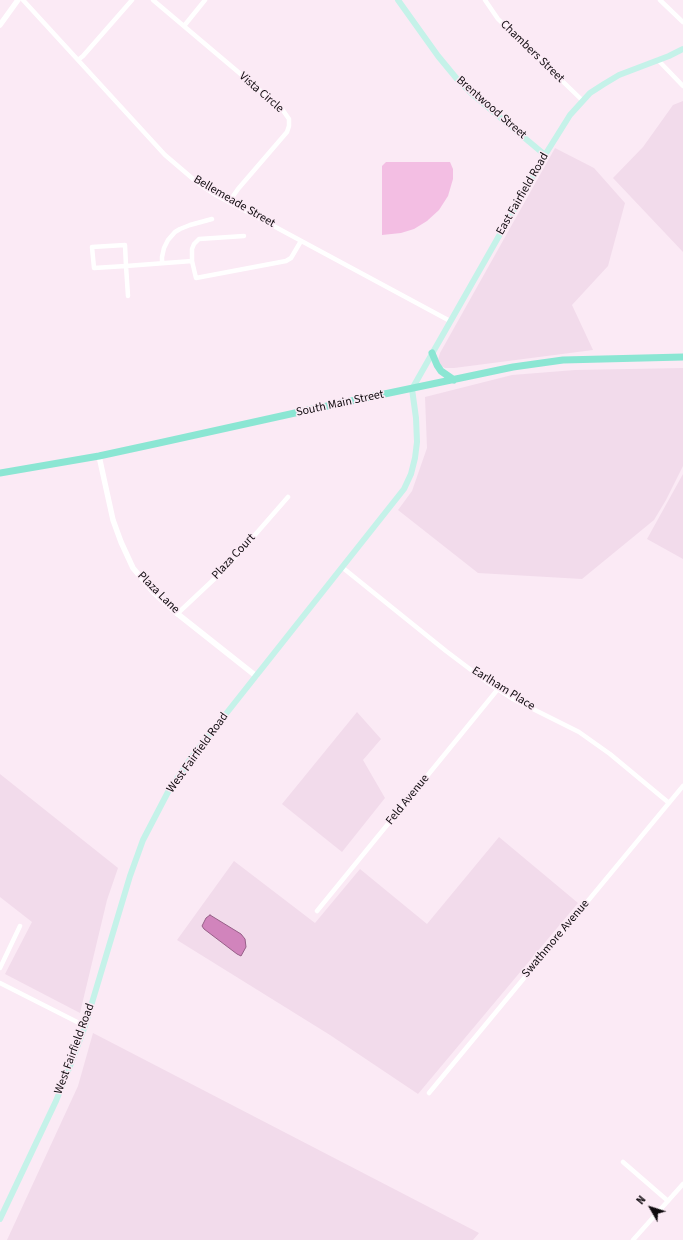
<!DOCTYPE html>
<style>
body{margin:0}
#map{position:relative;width:683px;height:1240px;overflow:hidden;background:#fbeaf5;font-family:"Source Sans 3",sans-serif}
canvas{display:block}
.north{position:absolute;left:631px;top:1188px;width:40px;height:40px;-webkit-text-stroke:3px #fbeaf5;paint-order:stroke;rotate:309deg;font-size:11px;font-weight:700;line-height:16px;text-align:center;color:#100b0f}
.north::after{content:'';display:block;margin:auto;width:14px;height:18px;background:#100b0f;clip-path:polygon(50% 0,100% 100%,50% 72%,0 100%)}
</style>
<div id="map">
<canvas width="683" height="1240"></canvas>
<div class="north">N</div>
</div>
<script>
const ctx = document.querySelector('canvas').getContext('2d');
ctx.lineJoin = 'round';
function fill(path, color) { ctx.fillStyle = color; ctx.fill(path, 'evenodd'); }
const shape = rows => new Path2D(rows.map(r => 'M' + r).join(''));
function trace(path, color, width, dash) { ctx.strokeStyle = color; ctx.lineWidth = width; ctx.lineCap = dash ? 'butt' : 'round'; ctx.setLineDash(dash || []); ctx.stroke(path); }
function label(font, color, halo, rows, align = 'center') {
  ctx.font = font + ' "Source Sans 3",sans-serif'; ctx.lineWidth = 3; ctx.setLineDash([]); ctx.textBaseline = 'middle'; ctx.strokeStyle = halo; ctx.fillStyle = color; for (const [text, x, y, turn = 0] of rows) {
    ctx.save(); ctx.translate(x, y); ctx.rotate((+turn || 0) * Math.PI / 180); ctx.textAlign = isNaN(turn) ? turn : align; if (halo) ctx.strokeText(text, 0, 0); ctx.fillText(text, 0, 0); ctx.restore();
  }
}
fill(shape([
 [683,101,683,252,613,178,643,147,673,105],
 [555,148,594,168,625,203,608,266,572,305,593,350,454,368,445,368,439,365,438,360,440,353],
 [683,368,683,466,666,500,654,520,582,579,478,573,398,510,412,491,427,448,425,397,512,375,575,370],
 [683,474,683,559,647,539],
 [357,712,381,739,363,760,385,798,342,852,282,804],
 [0,774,118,868,107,900,80,1013,5,974,32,922,0,897],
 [499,837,578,903,418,1094,330,1035,177,940,234,861,315,923,360,869,427,924],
 [93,1033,479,1233,473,1240,7,1240,78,1086]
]), '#f2dbeb');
fill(shape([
 [386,162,450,162,453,169,453,179,448,196,439,210,427,221,414,229,401,233,382,235,382,166]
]), '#f3bee3');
const water = shape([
 [210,915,241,934,245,939,246,947,241,956,237,954,204,929,202,926,206,918,210,915]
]);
fill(water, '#d184bc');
trace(water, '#976088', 1);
trace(shape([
 [23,0,165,155,199,184,216,195,450,321],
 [153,0,282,109,289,119,289,126,287,132,238,189,229,202],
 [485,0,498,19,583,101],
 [660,0,683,22],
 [184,26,205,0],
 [78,60,83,56,132,0],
 [658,60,683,86],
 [244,236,199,239,194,244,192,249,192,261,196,278,286,261,291,258,301,241],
 [162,263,162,257,164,248,168,240,175,232,180,229,190,225,212,219],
 [128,296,126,266,125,245,92,247,94,268,126,266,192,261],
 [343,568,446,651,487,682,513,699,579,732,610,754,669,803],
 [177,614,227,567,288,497],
 [317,911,498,689],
 [0,968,20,926],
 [0,983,85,1026],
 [429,1093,683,786],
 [623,1162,668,1201],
 [633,1240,683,1184]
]), '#fff', 4.5);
trace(shape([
 [0,25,18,0],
 [99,456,113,520,121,542,133,568,154,593,174,611,256,676]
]), '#fff', 5.5);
trace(shape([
 [398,0,438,56,457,79,471,93,545,155],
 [0,1219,56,1101,70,1066,85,1026,130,876,143,840,168,792,191,758,404,489,411,474,415,458,417,442,416,418,412,389,545,155,570,115,590,93,604,84,619,75,669,56,683,49]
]), '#c5f2e9', 6);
trace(shape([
 [432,353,437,365,441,371,454,380],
 [0,473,99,456,159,443,313,409,513,367,563,360,683,357]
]), '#8be6d3', 7);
label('12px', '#100b0f', '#fbeaf5', [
 ["Chambers Street",532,52,44],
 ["Vista Circle",261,93,41],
 ["Brentwood Street",491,108,41],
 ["East Fairfield Road",523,194,-60],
 ["Bellemeade Street",234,202,30],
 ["South Main Street",340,404,-12],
 ["Plaza Court",234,557,-47],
 ["Plaza Lane",158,593,45],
 ["Earlham Place",503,689,32],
 ["West Fairfield Road",198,753,-54],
 ["Feld Avenue",408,800,-51],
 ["Swathmore Avenue",556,939,-50],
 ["West Fairfield Road",75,1049,-70]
]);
</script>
